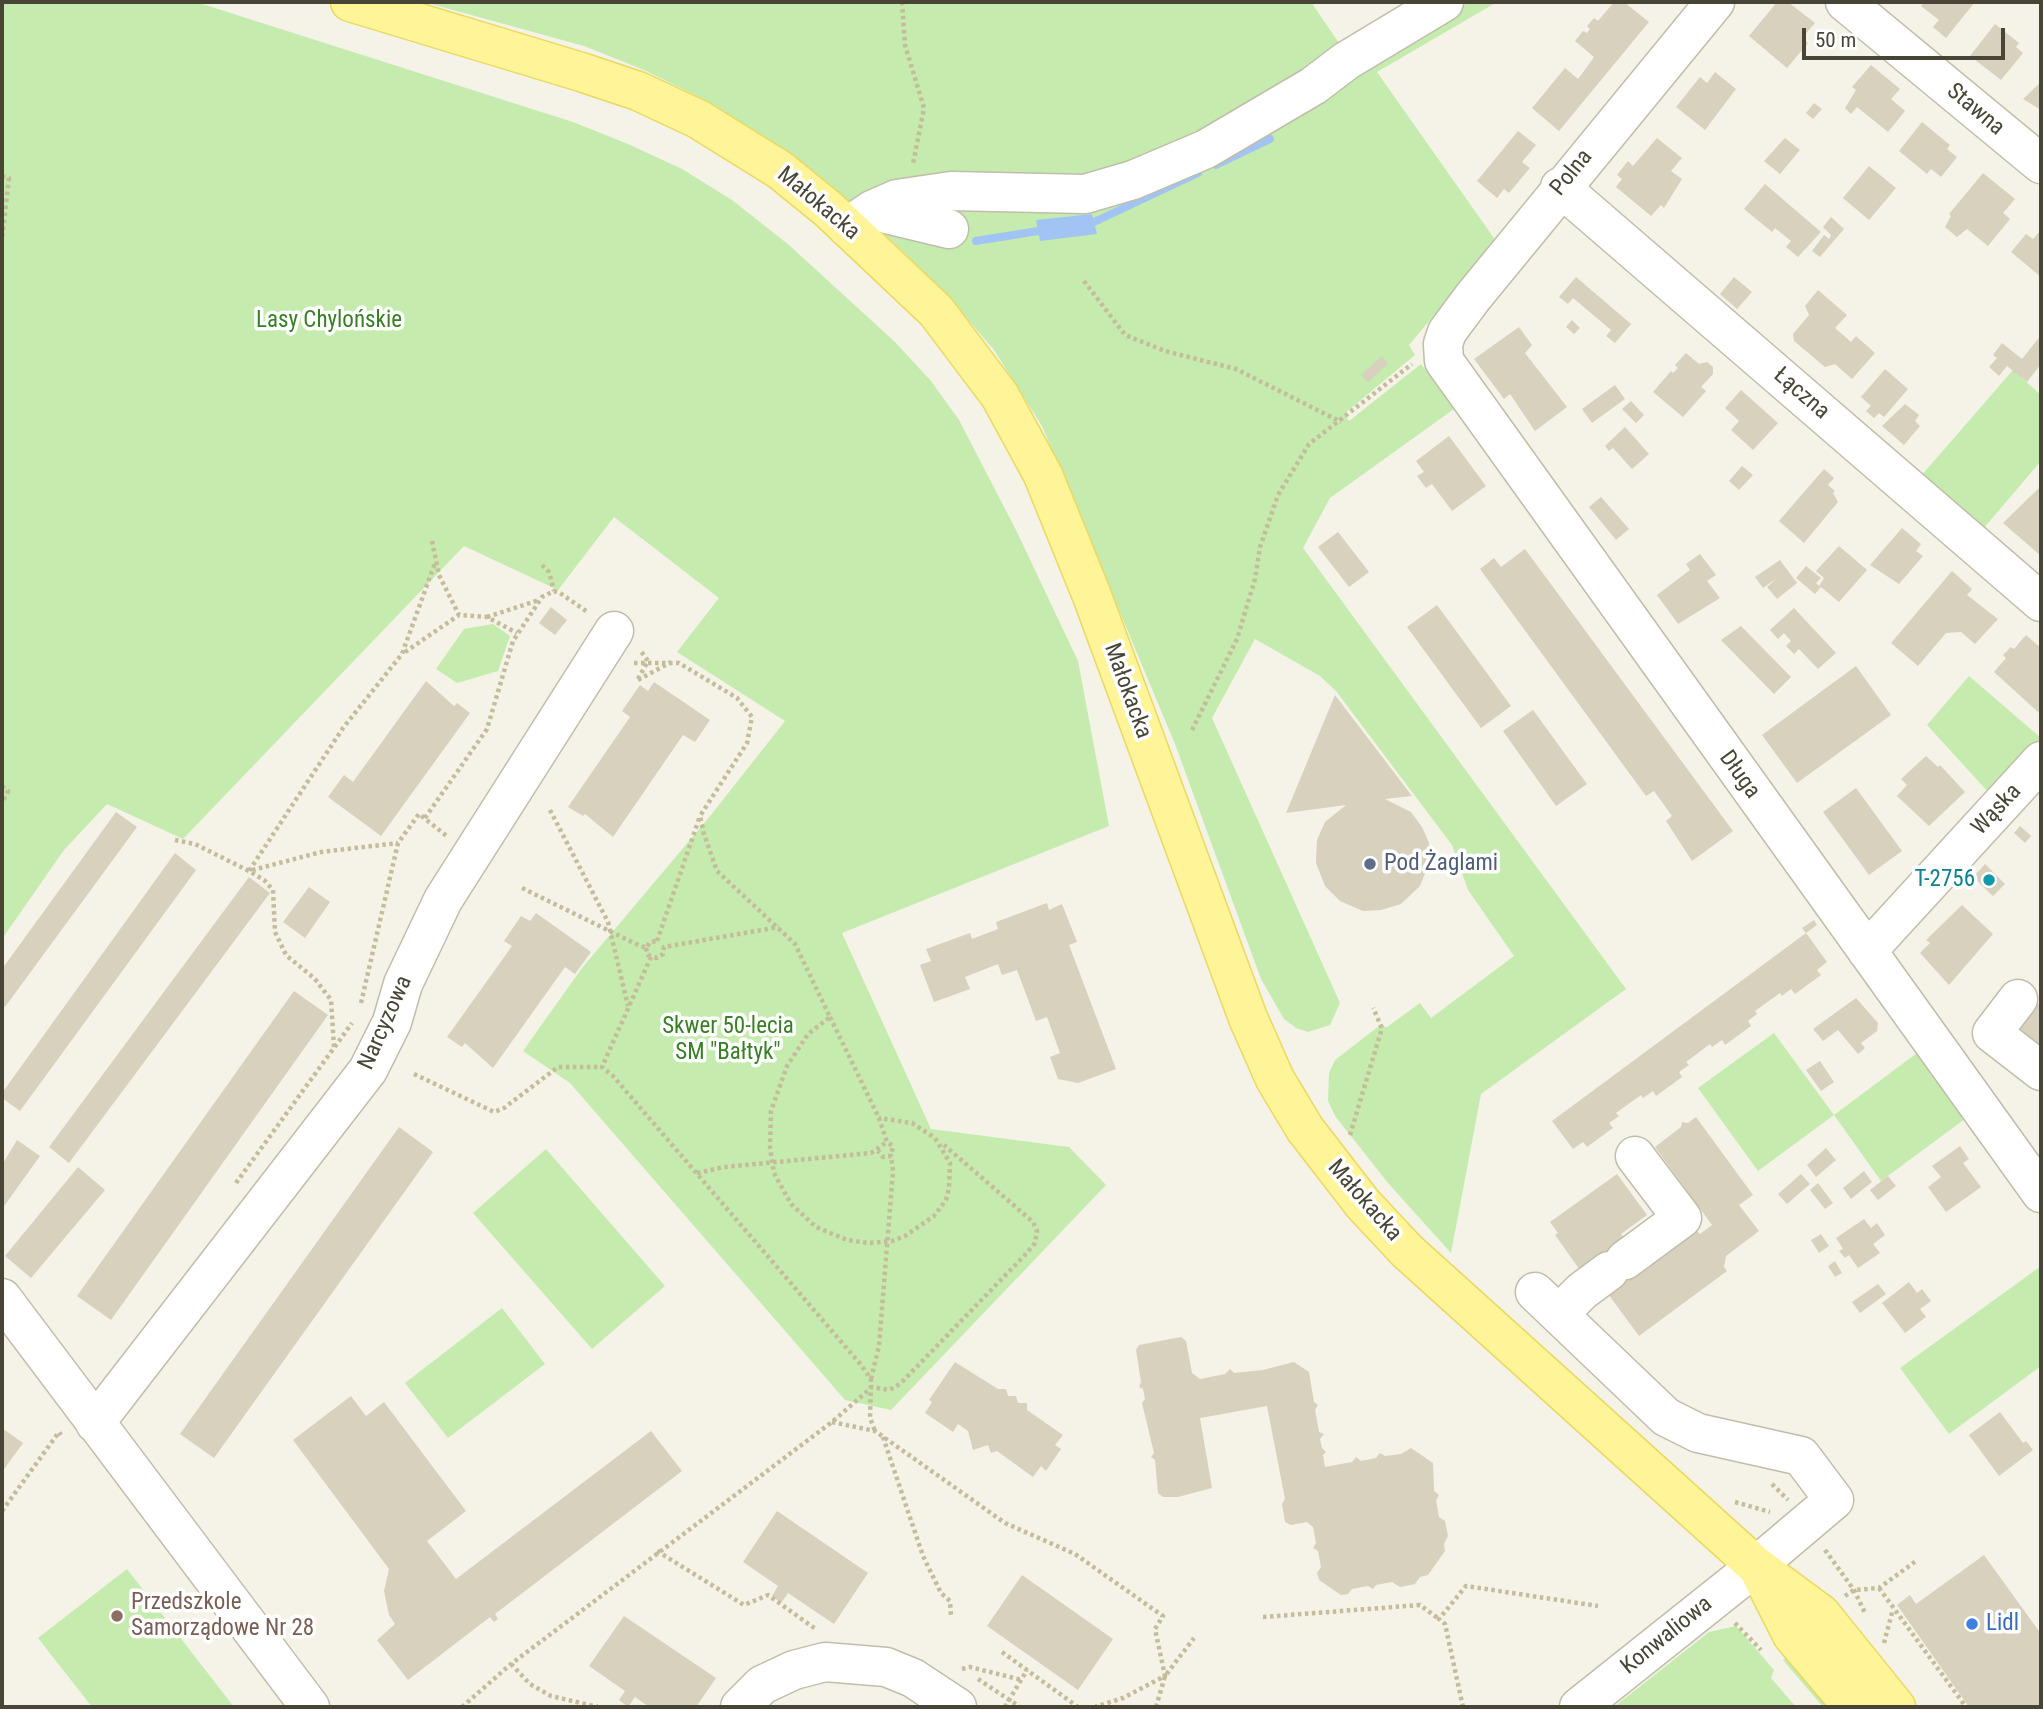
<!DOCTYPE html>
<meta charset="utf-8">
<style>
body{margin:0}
#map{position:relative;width:2043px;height:1709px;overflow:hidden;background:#f5f3e8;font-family:"Roboto Condensed",sans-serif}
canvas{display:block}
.frame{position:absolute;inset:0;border:4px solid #494536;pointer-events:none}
.scale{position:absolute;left:1802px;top:28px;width:203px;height:32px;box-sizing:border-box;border:4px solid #494536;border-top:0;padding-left:9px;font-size:21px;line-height:24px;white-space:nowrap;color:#494536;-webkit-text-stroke:5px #fff;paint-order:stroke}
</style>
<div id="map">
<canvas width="2043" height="1709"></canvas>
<div class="frame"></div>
<div class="scale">50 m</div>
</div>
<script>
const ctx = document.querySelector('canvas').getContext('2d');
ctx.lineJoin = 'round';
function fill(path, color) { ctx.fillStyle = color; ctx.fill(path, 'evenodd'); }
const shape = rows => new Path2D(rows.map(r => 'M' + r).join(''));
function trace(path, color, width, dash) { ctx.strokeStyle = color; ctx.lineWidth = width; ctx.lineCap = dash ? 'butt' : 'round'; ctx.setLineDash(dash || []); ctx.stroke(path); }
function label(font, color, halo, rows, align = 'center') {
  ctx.font = font + ' "Roboto Condensed",sans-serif'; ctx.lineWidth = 7; ctx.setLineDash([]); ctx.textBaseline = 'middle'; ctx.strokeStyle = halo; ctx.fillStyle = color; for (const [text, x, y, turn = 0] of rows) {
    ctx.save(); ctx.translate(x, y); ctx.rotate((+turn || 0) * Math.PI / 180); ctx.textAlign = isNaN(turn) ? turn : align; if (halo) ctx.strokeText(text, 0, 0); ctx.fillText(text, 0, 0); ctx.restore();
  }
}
fill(shape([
 [2,2,196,2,573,122,628,144,682,169,732,200,789,245,895,342,931,381,959,420,1016,530,1078,661,1109,826,842,933,931,1129,1069,1147,1106,1185,891,1410,845,1400,570,1083,523,1051,582,968,711,815,785,721,677,652,719,598,614,517,558,590,464,546,183,839,107,804,64,850,2,939],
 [424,2,1311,2,1339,43,1420,2,1497,2,1377,72,1496,241,1409,345,1415,355,1344,414,1349,421,1421,364,1454,409,1330,498,1303,548,1626,989,1481,1094,1451,1253,1388,1183,1335,1116,1328,1101,1329,1073,1335,1060,1379,1026,1387,1027,1420,1003,1431,1018,1514,956,1468,890,1452,845,1336,691,1320,676,1255,639,1212,718,1340,1003,1330,1025,1308,1032,1296,1028,1284,1019,1261,979,1175,744,1042,426,994,350,943,290,873,223,803,164,699,97,644,70,584,46],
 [2013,370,2041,395,2041,461,1983,529,1921,476],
 [493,624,510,636,498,671,457,683,436,669,464,629],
 [1969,676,2041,738,1990,794,1927,725],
 [1774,1033,1834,1115,1921,1050,1969,1116,1881,1181,1834,1115,1758,1171,1698,1088],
 [546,1149,665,1286,592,1349,473,1213],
 [2041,1266,2041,1366,1949,1434,1900,1368],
 [502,1308,545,1364,448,1438,405,1383],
 [127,1569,234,1707,92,1707,38,1638],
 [1736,1626,1774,1670,1771,1678,1796,1707,1614,1707,1709,1632],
 [1789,1654,1832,1707,1823,1707,1783,1660]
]), '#c5ebaf');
fill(shape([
 [1092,214,1097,234,1040,241,1036,220]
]), '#a1c4f4');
trace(shape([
 [1216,165,1270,139],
 [1094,222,1198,173],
 [976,241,1038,231]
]), '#a1c4f4', 8);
fill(shape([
 [1614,2,1624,2,1649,22,1559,131,1532,108,1565,68,1578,79,1584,71,1594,57,1575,41,1583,31,1587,33,1590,29,1587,26,1594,18,1598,21],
 [1777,2,1788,2,1815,23,1802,38,1808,43,1787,68,1749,36],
 [1924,2,1975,2,1946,38,1933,27,1939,20,1921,6],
 [1995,24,2019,43,2016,47,2023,53,2001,80,1970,56],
 [1871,65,1900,89,1891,99,1905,111,1888,132,1857,107,1851,114,1845,108,1856,90,1852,87],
 [1715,72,1736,89,1705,130,1676,107,1700,77,1707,83],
 [2041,82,2041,110,2023,99],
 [1814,103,1822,109,1813,119,1806,113],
 [1922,122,1950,145,1947,149,1957,157,1941,177,1931,169,1927,174,1899,151],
 [1518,131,1536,145,1522,162,1530,168,1509,193,1504,189,1497,198,1477,181],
 [1657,138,1682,158,1671,171,1682,179,1664,208,1661,205,1651,216,1616,187,1622,179,1617,175,1628,161,1633,166],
 [1785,138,1800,150,1780,174,1764,161],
 [1869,166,1896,188,1869,220,1843,198],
 [1983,173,2015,199,2003,213,2010,219,1988,246,1967,229,1957,237,1945,227,1951,216,1949,214],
 [1765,184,1821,232,1798,257,1786,247,1791,241,1775,228,1772,232,1744,209],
 [1831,217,1844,229,1820,257,1812,251,1824,235,1829,239,1831,235,1823,227],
 [2041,230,2041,277,2011,252,2026,234,2033,239],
 [1576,277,1631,324,1615,343,1606,336,1611,330,1573,298,1568,304,1559,297],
 [1734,277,1752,292,1737,309,1720,294],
 [1818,290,1847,315,1835,328,1851,342,1856,336,1875,353,1852,379,1835,364,1825,367,1794,341,1793,334,1809,315,1805,306],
 [1572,320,1580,328,1574,334,1566,327],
 [1519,327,1532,345,1525,353,1567,407,1535,431,1510,394,1504,399,1474,359],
 [2041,335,2041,364,2027,382,2007,366,1999,376,1989,367,1997,358,1993,355,2002,343,2022,359],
 [1686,353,1699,364,1707,362,1713,367,1713,374,1701,387,1706,391,1683,417,1653,392,1671,371,1673,373,1678,368,1675,365],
 [1382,356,1388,364,1368,382,1361,375],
 [1885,369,1908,389,1884,417,1879,413,1874,418,1866,411,1871,406,1861,397],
 [1615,385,1625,399,1592,423,1582,409],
 [1741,390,1778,423,1753,450,1731,430,1739,421,1725,408],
 [1631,401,1644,415,1636,423,1622,409],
 [1905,404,1919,415,1915,421,1920,426,1904,445,1882,426],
 [1625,427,1649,454,1632,469,1613,448,1609,451,1605,446],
 [1449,436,1486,486,1452,511,1432,484,1426,488,1417,476,1424,472,1416,461],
 [1742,466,1753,475,1739,490,1729,481],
 [1824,469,1834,478,1828,485,1835,491,1833,493,1838,502,1804,543,1779,521],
 [2041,486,2041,556,2003,523],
 [1601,497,1629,529,1616,540,1589,507],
 [1902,528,1921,544,1916,551,1923,556,1899,584,1870,565],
 [1338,532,1369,572,1349,587,1318,547],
 [1839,546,1867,570,1839,602,1821,587,1815,594,1796,578,1806,566,1821,578,1816,583,1819,586,1824,578,1816,571],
 [1525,549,1733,831,1692,861,1666,821,1672,816,1654,791,1646,796,1480,569,1494,558,1501,567],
 [1700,554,1716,575,1707,581,1720,598,1678,624,1657,595,1690,570,1686,564],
 [1780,560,1797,583,1777,599,1767,587,1777,578,1763,588,1755,577],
 [1952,571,1972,589,1967,595,1998,619,1975,644,1961,632,1946,633,1918,666,1891,643],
 [1437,605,1511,706,1481,728,1407,627],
 [551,607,567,620,555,635,539,623],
 [1794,608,1836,653,1818,669,1799,649,1794,654,1786,646,1791,641,1784,633,1778,639,1770,630],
 [1741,626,1791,677,1774,694,1721,640],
 [2026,635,2041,648,2041,709,2038,712,1994,672,2006,658,2003,655,2011,647,2014,649],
 [1856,666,1891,715,1797,783,1762,735],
 [426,681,454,706,457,703,470,713,381,836,328,797,344,775,353,782],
 [654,682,710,720,695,742,683,735,613,837,585,814,583,816,568,807,630,717,622,711,640,685,648,691],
 [1335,695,1412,796,1385,799,1411,812,1422,827,1429,843,1428,866,1420,886,1401,904,1381,910,1363,911,1340,901,1325,886,1316,863,1317,840,1325,822,1346,805,1286,813],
 [1533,710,1587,784,1556,806,1503,731],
 [1926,756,1938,767,1940,765,1965,792,1929,826,1897,796,1907,785,1901,779],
 [1856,788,1902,851,1869,875,1823,812],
 [116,812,137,827,5,1007,2,1005,2,969],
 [2020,826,2031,836,2025,843,2014,833],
 [175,853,196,870,20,1111,2,1098,2,1093],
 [1985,864,2005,884,1993,896,1973,877],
 [249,877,270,893,69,1163,49,1147],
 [309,887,330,902,305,938,283,922],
 [1047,903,1049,910,1062,904,1077,942,1069,945,1116,1069,1078,1083,1058,1079,1050,1057,1060,1053,1047,1017,1036,1021,1017,970,1002,975,998,964,965,977,970,989,934,1002,920,965,931,961,926,949,970,933,972,939,998,929,996,922],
 [1962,905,1993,934,1949,985,1920,953,1930,943,1926,940],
 [536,913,591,952,575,974,565,967,493,1068,465,1043,462,1047,447,1037,512,946,504,941,521,916,530,921],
 [1814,920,1817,925,1806,933,1827,962,1817,970,1821,975,1795,994,1791,989,1782,996,1780,993,1755,1011,1757,1014,1748,1021,1751,1026,1725,1045,1722,1040,1712,1047,1710,1044,1686,1062,1689,1065,1679,1072,1682,1077,1656,1096,1653,1091,1643,1098,1641,1095,1616,1113,1619,1116,1609,1123,1613,1128,1587,1147,1583,1142,1573,1149,1552,1121,1806,933,1802,928],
 [294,991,328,1015,111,1320,77,1296],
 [1856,998,1878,1023,1877,1031,1861,1043,1865,1048,1858,1054,1838,1030,1823,1041,1813,1029],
 [2034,1001,2041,1006,2041,1047,2014,1026],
 [1820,1061,1834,1082,1821,1091,1806,1070],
 [1696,1117,1753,1195,1739,1205,1759,1231,1726,1256,1724,1267,1727,1271,1639,1336,1608,1294,1627,1281,1601,1267,1585,1277,1555,1235,1558,1233,1550,1222,1617,1174,1647,1215,1621,1234,1645,1268,1697,1231,1700,1234,1712,1225,1655,1147,1681,1127,1682,1122,1688,1123],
 [399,1127,433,1152,214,1458,180,1434],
 [17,1140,40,1156,2,1209,2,1165],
 [1960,1146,1969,1159,1963,1163,1981,1187,1946,1212,1928,1187,1941,1177,1932,1166],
 [1826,1148,1836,1160,1816,1177,1807,1165],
 [78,1167,105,1190,31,1278,5,1256],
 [1864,1171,1872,1182,1851,1199,1843,1188],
 [1801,1174,1810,1184,1787,1204,1778,1194],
 [1888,1176,1896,1186,1878,1200,1870,1190],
 [1818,1183,1833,1203,1825,1209,1810,1190],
 [1864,1219,1871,1228,1877,1223,1885,1235,1873,1244,1880,1253,1858,1268,1849,1255,1845,1258,1839,1251,1843,1249,1836,1238],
 [1821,1234,1829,1246,1819,1253,1811,1240],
 [1835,1261,1842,1273,1835,1277,1828,1266],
 [1909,1282,1917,1293,1922,1289,1931,1301,1920,1309,1926,1317,1905,1333,1882,1303],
 [1878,1284,1886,1294,1860,1313,1852,1302],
 [1181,1337,1186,1341,1192,1373,1200,1379,1225,1374,1230,1369,1234,1373,1263,1370,1294,1362,1309,1372,1314,1402,1318,1405,1315,1410,1319,1432,1324,1434,1320,1439,1322,1448,1326,1452,1323,1455,1325,1467,1352,1462,1356,1457,1361,1461,1376,1458,1380,1453,1385,1456,1401,1454,1411,1448,1433,1463,1434,1491,1439,1495,1436,1500,1439,1517,1445,1521,1448,1536,1444,1544,1445,1551,1428,1575,1420,1577,1415,1584,1400,1587,1392,1582,1376,1585,1373,1589,1368,1586,1352,1589,1348,1594,1341,1595,1319,1580,1317,1573,1321,1567,1318,1551,1313,1548,1316,1543,1313,1527,1307,1522,1291,1525,1285,1522,1282,1504,1285,1499,1267,1406,1200,1418,1212,1488,1178,1497,1163,1497,1158,1493,1155,1460,1151,1457,1154,1453,1142,1403,1145,1399,1143,1389,1139,1387,1141,1382,1136,1350,1139,1345],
 [955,1362,998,1389,1006,1389,1008,1396,1016,1396,1018,1403,1027,1403,1027,1410,1063,1435,1055,1445,1061,1449,1046,1471,1041,1466,1033,1477,997,1451,991,1453,988,1445,973,1450,968,1431,958,1424,953,1432,925,1413,932,1402,929,1400],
 [351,1396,366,1416,384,1402,466,1511,427,1541,456,1579,651,1431,682,1471,495,1614,498,1619,494,1622,490,1617,408,1680,377,1640,395,1624,389,1615,384,1591,389,1569,293,1440],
 [2000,1412,2023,1443,2026,1441,2033,1450,1999,1476,1969,1435],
 [2,1428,23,1443,2,1472],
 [777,1511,868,1573,834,1624,788,1593,781,1603,772,1596,778,1586,743,1562],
 [1984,1555,2041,1634,2041,1707,1969,1707,1897,1605,1910,1595,1916,1604],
 [1022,1575,1113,1639,1078,1690,987,1626],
 [624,1616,716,1678,696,1707,649,1707,635,1697,628,1707,619,1700,625,1691,589,1666]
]), '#d7d1bd');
const minor = shape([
 [1715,2,1473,297,1447,332,1443,344,1444,361,2041,1193],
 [1845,2,2041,164],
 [1560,187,2041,602],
 [874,211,949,229],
 [847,227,872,210,897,199,951,191,1085,194,1133,180,1206,149,1313,86,1346,61,1444,2],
 [1867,951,2041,761],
 [2018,999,1992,1033,2041,1071],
 [1625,1260,1682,1218,1635,1156],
 [1535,1292,1666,1417,1698,1433,1801,1456,1834,1500,1756,1566,1579,1707],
 [2,1298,310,1707],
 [1559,1314,1582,1291,1609,1271],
 [95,1423,368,1070,392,1022,403,984,443,900,614,631],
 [740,1707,762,1685,794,1670,825,1662,886,1667,913,1678,957,1707]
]);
const major = shape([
 [350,2,581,72,638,91,698,119,780,170,828,209,936,311,1000,396,1043,475,1092,596,1248,1018,1275,1079,1305,1129,1363,1204,1407,1251,1756,1566,1821,1614,1896,1707],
 [1761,1574,1792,1635,1853,1707]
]);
trace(minor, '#c1bdaa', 41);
trace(major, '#ead960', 41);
trace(shape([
 [902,2,905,45,924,108,913,164],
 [2,176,9,178,2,239],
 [1084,281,1125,335,1165,351,1236,369,1341,422],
 [432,541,439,575,459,615,487,617,517,633],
 [542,565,549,572,554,591],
 [487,617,539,600],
 [405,652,459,615],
 [634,663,679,663,737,698,752,717,747,743,700,816,704,834,717,871,795,944,830,1017,808,1034,787,1066,771,1111,770,1147,774,1173,791,1204,816,1227,847,1240,869,1243,892,1241,905,1236,934,1216,946,1200,949,1188,950,1163,935,1138,912,1123,879,1118],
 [638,679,648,661,640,650],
 [638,680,671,662],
 [1192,730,1237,639,1255,579,1260,547,1278,495,1309,444,1412,364],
 [2,786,8,791,2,803],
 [550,810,608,922,628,1006],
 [425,818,487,729,513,641,542,597,554,591,560,593,589,613],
 [175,840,195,844,249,871,321,852,398,843],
 [522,888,634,943,646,948,650,942,657,941],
 [657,941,700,816],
 [646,948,648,955,657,958,663,954,664,947,779,927],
 [651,957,602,1067,613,1076,862,1366,871,1379,870,1418,875,1431],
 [361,1003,398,843,419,814,448,837],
 [830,1017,879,1118,887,1142,893,1146,891,1156],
 [334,1047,331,1000,315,979,286,955,275,932,273,890,264,880,249,871,343,728,402,654,435,563],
 [414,1074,494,1112,504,1108,558,1067,602,1067],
 [1350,1135,1382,1028,1373,1008],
 [697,1173,724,1167,871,1153,887,1142],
 [236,1183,352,1023],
 [871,1379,879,1346,893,1171,891,1156,883,1157,878,1151],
 [832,1422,875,1431,1005,1523,1075,1554,1163,1616,1155,1629,1165,1676,1123,1698,1095,1707],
 [883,1437,923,1556,941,1593,950,1601,951,1617],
 [1772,1484,1788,1500],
 [1735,1502,1770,1512],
 [2,1511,59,1432,61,1435],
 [1825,1550,1854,1590,1865,1613],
 [657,1551,744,1605,768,1595,817,1630],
 [1879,1588,1966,1707],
 [1845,1596,1854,1590,1879,1588,1916,1561],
 [1263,1617,1420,1605,1439,1619],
 [1735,1623,1761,1650],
 [1884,1643,1893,1609],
 [1002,1652,1078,1707],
 [511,1664,530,1684,551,1696,598,1707],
 [962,1669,970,1667,1022,1680],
 [978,1679,1020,1707],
 [462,1707,511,1664,832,1422,872,1387,889,1390,900,1384,1025,1255,1035,1243,1037,1231,1033,1222,944,1145],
 [1005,1707,1027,1670],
 [1156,1707,1165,1676,1194,1638],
 [1463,1707,1445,1624,1439,1619,1466,1586,1598,1606]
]), '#c4bc9a', 4.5, [3.5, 3.5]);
trace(minor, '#fff', 38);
trace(major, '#fff497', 38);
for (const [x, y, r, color] of [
 [1370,864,7,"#5c6f8a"],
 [1989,880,7,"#0f9aa8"],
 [117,1616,7,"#8d6e63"],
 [1972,1624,7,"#3f7fe0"]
]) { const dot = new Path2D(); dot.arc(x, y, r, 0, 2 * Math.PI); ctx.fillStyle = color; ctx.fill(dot); trace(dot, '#fff', 2.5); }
label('23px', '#494536', '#fff', [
 ["Stawna",1975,110,40],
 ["Polna",1572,173,-51],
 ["Małokacka",818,204,40],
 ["Łączna",1801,394,41],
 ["Małokacka",1127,691,70],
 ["Długa",1739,775,54],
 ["Wąska",1997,810,-47],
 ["Narcyzowa",386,1023,-66],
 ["Małokacka",1364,1201,49],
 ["Konwaliowa",1667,1636,-39]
]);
label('23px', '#387f25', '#fff', [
 ["Lasy Chylońskie",329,321],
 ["Skwer 50-lecia",728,1027],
 ["SM \"Bałtyk\"",728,1053]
]);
label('23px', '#4e5e75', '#fff', [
 ["Pod Żaglami",1384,864]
], 'left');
label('23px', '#0d838f', '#fff', [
 ["T-2756",1975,880]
], 'right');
label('23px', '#785e54', '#fff', [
 ["Przedszkole",131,1603],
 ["Samorządowe Nr 28",131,1629]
], 'left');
label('23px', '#366cbe', '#fff', [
 ["Lidl",1986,1624]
], 'left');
</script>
